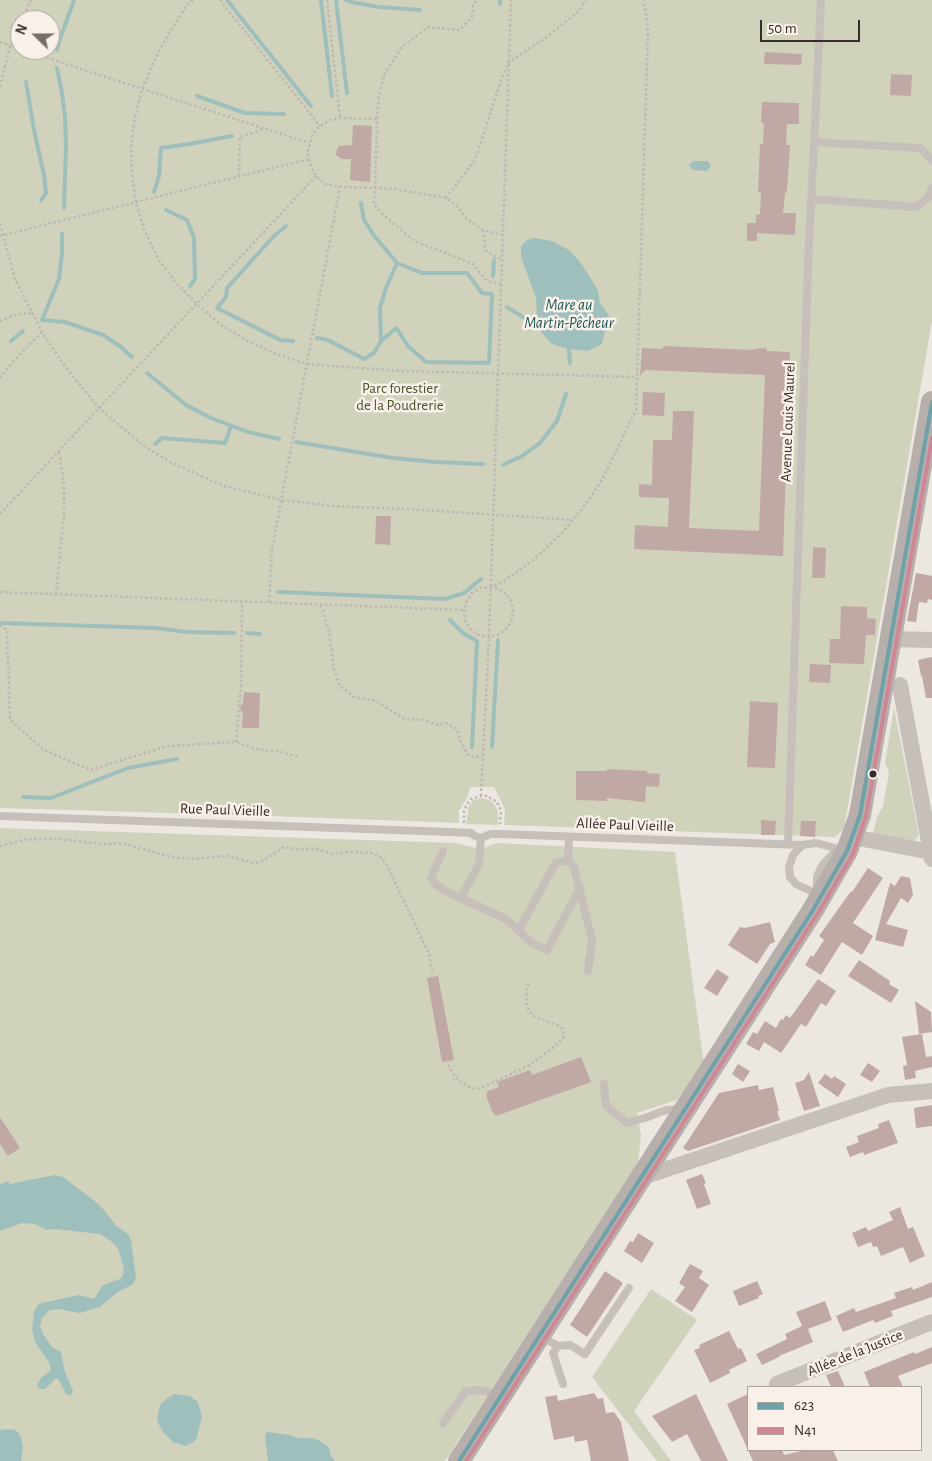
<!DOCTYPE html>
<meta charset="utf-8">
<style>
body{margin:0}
#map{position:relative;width:932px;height:1461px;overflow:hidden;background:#ede7e2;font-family:"Alegreya Sans",sans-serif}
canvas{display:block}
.legend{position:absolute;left:747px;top:1386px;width:175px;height:65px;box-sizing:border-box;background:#f9f0e9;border:1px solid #aba29c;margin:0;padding:6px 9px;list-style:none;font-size:15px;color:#372c29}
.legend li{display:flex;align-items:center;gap:10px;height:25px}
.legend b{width:25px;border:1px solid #aba29c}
.north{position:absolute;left:10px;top:10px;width:50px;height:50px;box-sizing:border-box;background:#f9f0e9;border:1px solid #aba29c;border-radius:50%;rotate:292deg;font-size:14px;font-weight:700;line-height:20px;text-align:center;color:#372c29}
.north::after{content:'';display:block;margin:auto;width:18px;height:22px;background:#776d6a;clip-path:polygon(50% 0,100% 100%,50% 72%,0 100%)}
.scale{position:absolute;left:760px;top:20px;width:100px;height:22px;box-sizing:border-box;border:2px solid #372c29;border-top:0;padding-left:6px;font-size:15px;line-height:18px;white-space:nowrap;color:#372c29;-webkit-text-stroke:4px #f9f0e9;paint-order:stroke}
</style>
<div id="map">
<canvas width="932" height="1461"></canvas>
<ul class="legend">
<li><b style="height:6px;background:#6fa1a8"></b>623</li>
<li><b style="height:6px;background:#cf8797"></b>N41</li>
</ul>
<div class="north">N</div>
<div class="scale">50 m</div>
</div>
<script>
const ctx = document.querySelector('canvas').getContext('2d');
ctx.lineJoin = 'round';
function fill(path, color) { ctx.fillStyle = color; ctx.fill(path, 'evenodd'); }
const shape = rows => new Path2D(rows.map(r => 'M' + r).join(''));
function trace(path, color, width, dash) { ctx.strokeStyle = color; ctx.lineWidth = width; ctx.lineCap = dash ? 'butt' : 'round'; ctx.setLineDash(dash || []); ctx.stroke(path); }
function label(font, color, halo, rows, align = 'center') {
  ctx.font = font + ' "Alegreya Sans",sans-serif'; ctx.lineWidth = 5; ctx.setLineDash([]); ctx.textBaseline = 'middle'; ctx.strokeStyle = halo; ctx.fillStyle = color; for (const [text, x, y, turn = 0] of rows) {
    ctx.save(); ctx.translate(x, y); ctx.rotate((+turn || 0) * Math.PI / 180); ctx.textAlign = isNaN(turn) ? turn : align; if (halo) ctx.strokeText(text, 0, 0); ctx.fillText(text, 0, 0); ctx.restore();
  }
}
fill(shape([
 [0,0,932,0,932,321,844,829,835,837,504,825,505,809,494,787,470,787,468,796,459,811,459,823,272,816,0,808],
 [20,20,50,20,50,50,20,50],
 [894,708,919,835,914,841,873,833,877,818,883,806,889,773,885,763],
 [482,798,490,800,495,805,498,811,498,825,466,824,469,806,473,800],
 [0,828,456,843,480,849,497,843,675,852,704,1064,677,1100,637,1113,641,1135,638,1164,445,1461,0,1461],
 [651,1289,697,1320,634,1411,671,1461,657,1461,592,1377]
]), '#d0d2bc');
fill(shape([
 [693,161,707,161,710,164,710,167,707,171,693,170,689,165],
 [534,238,552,241,569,250,580,262,590,277,598,291,600,303,609,316,602,344,588,351,569,349,552,344,541,332,537,321,536,298,521,257,521,246,527,240],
 [55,1175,63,1177,96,1202,104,1210,116,1226,128,1234,131,1240,136,1278,133,1284,118,1292,100,1307,79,1313,59,1309,50,1310,42,1318,40,1326,43,1334,52,1347,61,1352,64,1369,73,1391,71,1395,66,1394,59,1380,56,1378,45,1389,40,1389,37,1385,41,1378,51,1370,49,1362,35,1342,32,1329,34,1312,38,1305,42,1303,79,1295,94,1299,103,1285,120,1279,123,1275,124,1269,118,1248,111,1241,100,1234,55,1229,46,1230,35,1224,22,1223,0,1231,0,1184,9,1181,9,1184],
 [174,1394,189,1396,197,1401,200,1409,202,1417,196,1440,186,1446,173,1442,164,1433,159,1425,157,1419,160,1405,166,1399],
 [8,1429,16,1430,21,1437,23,1448,21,1461,0,1461,0,1430],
 [269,1432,289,1435,297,1438,312,1438,318,1440,329,1447,330,1454,335,1461,268,1461,265,1436,266,1433]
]), '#9fbfbc');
trace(shape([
 [227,0,311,106],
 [321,0,332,96],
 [336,0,347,93],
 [346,0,351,2,379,7,420,10],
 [500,4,500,0],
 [57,50,59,42,74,0],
 [57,68,62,93,65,117,66,146,64,208],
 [26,82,34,130,44,175,46,193,41,200],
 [197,96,245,113,284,114],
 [154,192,159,176,161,148,189,144,232,136],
 [166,210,187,220,194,238,195,279,190,286],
 [286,226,274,236,227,288,226,297,217,308,280,340,293,341],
 [62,234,62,254,59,279,42,320,65,322,103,335,121,347,132,357],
 [493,276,494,260],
 [507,307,526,319,537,321],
 [317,338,328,340,364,359,374,353,381,341,396,328,409,347,426,362,489,363,492,294,482,293,467,273,422,273,397,263,375,237,364,220,361,203],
 [11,341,23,331],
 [381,341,380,308,386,288,397,263],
 [569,349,570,363],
 [147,373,186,405,211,418,248,432,279,439],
 [296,442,393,458,435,462,483,464],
 [155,444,162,438,225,443,231,426],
 [503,465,522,456,540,443,557,421,566,394],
 [278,592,445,599,464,593,481,579],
 [450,620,464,634,477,641,472,747],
 [0,623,155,628,187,632,234,633],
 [247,633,260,634],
 [492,747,498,640],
 [23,797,51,798,128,768,177,759]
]), '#9fbfbc', 4);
fill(shape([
 [765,52,802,54,801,65,764,64],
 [891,74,912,75,911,96,890,95],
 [762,102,799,103,799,124,787,124,786,145,790,145,787,190,785,193,783,213,796,213,795,235,757,233,757,241,747,241,747,223,756,223,756,215,760,214,761,192,758,192,760,144,763,144,764,123,761,123],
 [353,125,372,126,370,182,350,180,351,159,342,159,336,155,337,149,339,146,352,145],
 [664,346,753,350,753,349,766,348,767,351,790,352,783,556,634,549,635,525,668,527,669,498,639,497,639,484,652,485,653,440,672,440,673,411,694,411,689,528,759,531,765,375,645,370,640,376,642,348,662,349],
 [643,392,665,393,664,416,642,415],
 [376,516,391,516,390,545,375,544],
 [813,547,826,548,825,578,812,578],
 [916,573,932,576,932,600,928,599,927,603,919,602,916,622,907,621],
 [841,606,867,607,867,618,876,619,875,635,866,635,864,664,829,663,830,639,840,639],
 [932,657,932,698,926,698,922,676,921,676,918,660],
 [810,664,831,665,830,683,809,682],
 [244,692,260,693,259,728,242,728,243,713,240,710,241,705,243,703],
 [750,701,778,703,775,768,747,767],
 [607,769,647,771,647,773,660,774,659,787,646,786,645,802,607,798,607,801,576,800,576,771,607,771],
 [761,820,776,821,775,835,761,835],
 [801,821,816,821,815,837,800,836],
 [868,868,883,878,853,923,873,936,862,955,842,942,821,975,805,965,811,955,813,957,824,940,819,936,851,891,852,892],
 [901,876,910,878,913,895,908,903,901,898,886,924,908,930,903,947,875,940,890,883,895,886],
 [770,922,775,942,770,944,757,964,728,945,740,927,745,928],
 [859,960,890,981,889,984,899,990,891,1003,848,976],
 [717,969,729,977,717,996,704,988],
 [438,976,454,1060,442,1062,427,978],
 [818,979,836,991,826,1006,821,1003,806,1027,801,1024,781,1053,764,1042,759,1051,746,1044,753,1032,757,1034,765,1021,776,1028,781,1019,783,1020,786,1015,790,1018],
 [915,1001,931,1012,932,1032,919,1034],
 [922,1034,926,1057,932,1056,932,1067,915,1071,916,1078,905,1080,903,1066,907,1065,902,1037],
 [581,1057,591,1082,496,1116,492,1111,486,1095,488,1091,499,1087,497,1082,530,1070,532,1075],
 [868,1063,880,1071,872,1082,860,1075],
 [738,1064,750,1071,743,1082,732,1074],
 [809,1072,820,1106,804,1111,795,1083,804,1080],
 [825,1074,832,1079,834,1076,846,1084,838,1097,818,1083],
 [758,1085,759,1090,773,1087,779,1111,777,1111,780,1120,688,1151,683,1148,719,1093],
 [932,1105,932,1126,916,1128,914,1108],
 [0,1117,20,1148,8,1156,0,1144],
 [889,1120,898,1143,864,1155,863,1152,850,1157,846,1147,859,1142,857,1136,879,1128,878,1124],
 [702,1174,706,1183,704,1184,711,1204,697,1209,686,1180],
 [900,1207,908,1229,913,1227,925,1256,910,1263,903,1247,881,1256,877,1246,873,1247,871,1242,858,1247,852,1233,866,1227,868,1231,893,1220,889,1212],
 [638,1233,654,1243,642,1263,624,1251,630,1241,633,1242],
 [690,1264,703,1271,699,1278,709,1285,692,1312,675,1301,685,1287,679,1283],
 [605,1271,623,1283,587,1337,570,1325],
 [757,1281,763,1294,758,1296,759,1298,739,1306,733,1291],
 [932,1282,932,1297,891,1311,893,1316,875,1323,873,1320,843,1332,836,1316,854,1308,856,1312,896,1298,894,1293,912,1287,913,1290],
 [825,1301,832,1320,808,1329,813,1342,779,1356,779,1357,762,1365,756,1354,787,1339,785,1334,802,1326,796,1312],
 [729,1331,738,1349,741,1348,747,1361,729,1370,730,1373,710,1383,694,1350,700,1348,699,1345],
 [932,1347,932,1363,898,1376,903,1387,870,1387,864,1372,914,1352,915,1354],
 [838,1371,845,1387,831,1387,826,1375],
 [594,1393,598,1399,603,1398,606,1413,614,1412,621,1422,629,1461,591,1461,587,1440,575,1442,574,1436,554,1440,545,1397,557,1395,558,1401],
 [696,1394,728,1461,701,1461,687,1434,672,1442,652,1416],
 [748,1394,748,1450,782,1450,784,1455,805,1450,833,1450,838,1461,753,1461,727,1404]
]), '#c0a9a4');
trace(shape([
 [193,0,186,7,169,33,154,61,142,89,135,117,131,144,132,173,136,202,145,232,159,260,177,284,197,304,221,325,248,341,276,354,307,364,402,371,637,377],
 [220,0,320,126],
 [327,0,340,118],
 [22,20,31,0],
 [0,42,20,49],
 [23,50,309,143],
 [0,87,10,46,20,24],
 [377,119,379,94,385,73,402,47,428,27,460,30,472,17,473,5,477,0],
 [239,176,240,137,264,129],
 [446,198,473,163,479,149,501,80,508,63,544,39,579,11,586,0],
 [0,224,15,279,42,332,67,369,99,408,144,446,170,462,224,486,282,500,332,506,406,509,573,520],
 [483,230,486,251,502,260],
 [0,236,309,159],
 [501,284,487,281,473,264,414,241,380,212,374,204,375,188,377,119,340,118,330,120,320,126,313,133,308,151,309,159,312,169,316,176,325,184,340,187,375,188,395,189,446,198,456,205,466,218,483,230,503,235],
 [0,321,14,315,32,313],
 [0,378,15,359,42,332],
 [0,514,316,176],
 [490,587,499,589,507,595,512,603,513,612,511,622,506,629,498,635,489,637,479,635,470,629,465,620,464,610,467,601,472,593,480,588,490,587,504,581,531,562,562,533,586,504,603,478,636,410,648,30,644,0],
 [0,592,464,610],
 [56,594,64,514,64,484,59,451],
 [269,602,272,550,340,187],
 [321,605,329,631,334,670,340,686,354,697,376,701,406,720,421,719,438,725,446,723,457,729,461,742,468,755,482,758],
 [0,625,7,630,10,720,44,750,91,770,167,746,236,742,256,749,281,752,298,757],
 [236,742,241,685,242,601],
 [481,796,489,637,511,0],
 [464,823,464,811,467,804,471,799,481,796,487,796,497,802,501,811,500,824],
 [0,846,28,839,58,839,103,844,121,843,172,857,191,859,227,856,254,863,260,862,284,847,295,849,317,849,333,854,347,852,372,853,380,857,386,863,429,954,433,974],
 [448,1065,455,1077,462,1083,472,1088,479,1089,530,1065,559,1043,564,1036,563,1029,557,1025,533,1016,527,1007,526,992,530,981]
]), '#beb7b3', 2.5, [2.5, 2.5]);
trace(shape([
 [814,142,921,148,932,161],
 [811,199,917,207,929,196,932,188],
 [0,816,450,832,471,833,475,836,481,838,491,834,500,834,802,845],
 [569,837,568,861,574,867,592,940,588,971],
 [788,844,808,266,821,0],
 [443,851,431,878,436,885,449,893,506,919,532,943,547,950,580,888],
 [817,890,817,877,820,870,824,863,838,849],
 [817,894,796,884,790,877,789,867,793,855,802,845,816,843,839,849],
 [461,898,479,864,481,838],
 [519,930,556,862,568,861],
 [604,1084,606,1106,627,1123,645,1118,666,1110,680,1109],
 [541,1337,558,1346,570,1345,585,1354,629,1288],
 [558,1346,553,1353,563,1384],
 [443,1423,465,1392,476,1390,498,1393]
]), '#c6bfba', 8);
trace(shape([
 [890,639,932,640],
 [900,685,931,852],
 [853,837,931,852,932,859],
 [640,1178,888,1095,932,1091],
 [777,1384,932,1322]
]), '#c6bfba', 16);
trace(shape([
 [459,1461,813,910,847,851,860,815,932,402]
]), '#b6afab', 22);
trace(shape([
 [459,1461,813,910,847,851,860,815,932,402]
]), '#6fa1a8', 4);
trace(shape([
 [466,1461,818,913,853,854,866,816,932,438]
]), '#cf8797', 4);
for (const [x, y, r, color] of [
 [873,774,4.5,"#372c29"]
]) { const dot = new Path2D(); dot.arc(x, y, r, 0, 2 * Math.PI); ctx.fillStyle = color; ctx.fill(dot); trace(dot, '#f9f0e9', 2); }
label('15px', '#4a542d', '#f9f0e9', [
 ["Parc forestier",400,388],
 ["de la Poudrerie",400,405]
]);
label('15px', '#372c29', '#f9f0e9', [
 ["Avenue Louis Maurel",788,422,-88],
 ["Rue Paul Vieille",225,810,2],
 ["Allée Paul Vieille",625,825,2],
 ["Allée de la Justice",855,1353,-22]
]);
label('italic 16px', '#1f5756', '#f9f0e9', [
 ["Mare au",569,305],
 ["Martin-Pêcheur",569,323]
]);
</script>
